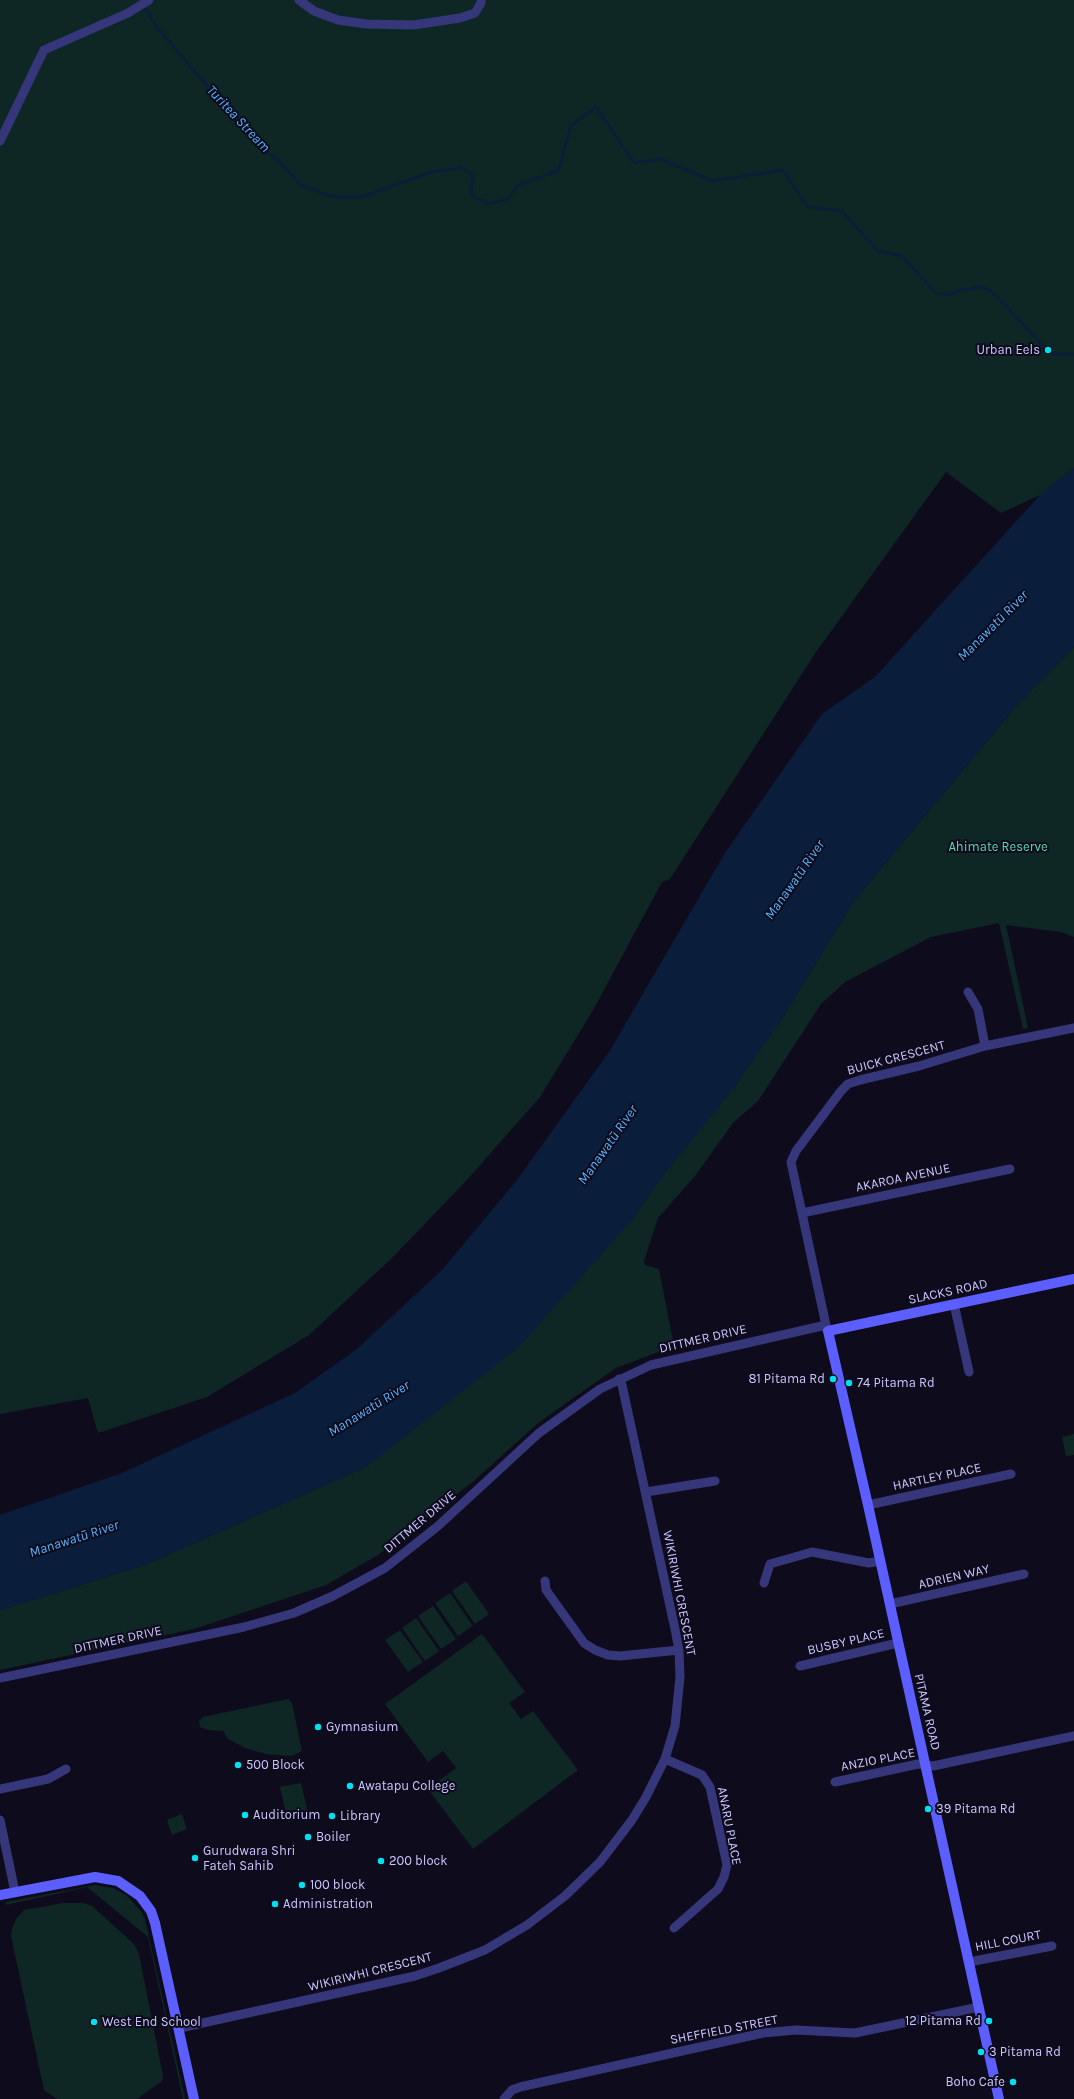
<!DOCTYPE html>
<meta charset="utf-8">
<style>
body{margin:0}
canvas{display:block;background:#0d0b1c}
</style>
<canvas width="1074" height="2099"></canvas>
<script>
const ctx = document.querySelector('canvas').getContext('2d');
ctx.lineJoin = 'round';
function fill(path, color) { ctx.fillStyle = color; ctx.fill(path, 'evenodd'); }
const shape = rows => new Path2D(rows.map(r => 'M' + r).join(''));
function trace(path, color, width, dash) { ctx.strokeStyle = color; ctx.lineWidth = width; ctx.lineCap = dash ? 'butt' : 'round'; ctx.setLineDash(dash || []); ctx.stroke(path); }
function label(font, color, halo, rows, align = 'center') {
  ctx.font = font + ' Karla,sans-serif'; ctx.lineWidth = 4; ctx.setLineDash([]); ctx.textBaseline = 'middle'; ctx.strokeStyle = halo; ctx.fillStyle = color; for (const [text, x, y, turn = 0] of rows) {
    ctx.save(); ctx.translate(x, y); ctx.rotate((+turn || 0) * Math.PI / 180); ctx.textAlign = isNaN(turn) ? turn : align; if (halo) ctx.strokeText(text, 0, 0); ctx.fillText(text, 0, 0); ctx.restore();
  }
}
fill(shape([
 [0,0,1074,0,1074,468,1040,495,1001,513,946,472,816,652,670,879,662,882,592,1012,540,1097,466,1181,392,1258,309,1335,207,1397,98,1433,88,1398,0,1414],
 [1074,647,1074,937,1061,932,1006,925,1028,1028,1023,1029,999,923,931,937,845,982,821,1004,758,1101,733,1123,695,1176,658,1218,644,1261,645,1265,659,1269,674,1346,616,1368,538,1423,475,1480,378,1555,326,1585,194,1629,0,1670,0,1610,145,1565,366,1467,632,1220,660,1179,734,1087,785,1014,853,902,1018,704],
 [1074,1434,1074,1455,1066,1456,1062,1437],
 [466,1581,489,1614,475,1624,452,1591],
 [450,1593,473,1626,458,1636,435,1603],
 [433,1606,456,1639,441,1649,418,1616],
 [416,1618,439,1651,425,1661,402,1628],
 [400,1630,423,1662,408,1672,385,1640],
 [482,1634,525,1692,509,1703,521,1719,533,1711,578,1770,473,1849,428,1789,456,1768,443,1751,428,1762,385,1704],
 [288,1699,292,1703,302,1751,292,1756,266,1754,245,1748,228,1739,223,1731,208,1730,200,1727,199,1721,203,1717],
 [301,1783,309,1817,288,1822,280,1787],
 [182,1814,187,1829,172,1835,167,1820],
 [95,1885,113,1888,126,1895,140,1910,145,1919,185,2099,183,2099,148,1937,87,1887,6,1905,6,1902],
 [63,1903,84,1903,92,1906,134,1944,139,1954,163,2076,162,2081,137,2099,57,2099,44,2090,11,1936,12,1929,16,1919,24,1910]
]), '#0e2624');
fill(shape([
 [1074,468,1074,647,1018,704,853,902,785,1014,735,1087,660,1179,632,1220,518,1348,366,1467,145,1565,0,1610,0,1515,122,1473,295,1393,357,1349,442,1270,517,1180,609,1052,725,853,822,714,875,677,1040,495]
]), '#0a1e3c');
trace(shape([
 [140,0,156,26,261,149,278,160,301,185,333,197,362,197,431,172,461,168,473,175,471,195,489,204,508,199,518,185,558,171,571,126,596,107,634,163,661,159,712,181,783,170,808,207,842,211,878,251,902,256,936,293,948,295,960,290,983,287,996,295,1045,348,1055,354,1074,354]
]), '#0a1e3c', 2.5);
trace(shape([
 [299,0,314,11,338,20,366,24,414,25,460,18,475,13,481,3,481,0],
 [0,141,44,50,128,13,149,0],
 [968,992,978,1009,985,1046],
 [802,1213,1010,1169],
 [954,1304,969,1372],
 [827,1330,791,1162,796,1151,841,1091,848,1084,860,1080,919,1066,985,1046,1074,1028],
 [646,1492,715,1481],
 [868,1505,1011,1474],
 [545,1581,546,1590,584,1643,595,1650,608,1655,620,1656,679,1650],
 [764,1583,770,1564,812,1552,869,1563,880,1561],
 [890,1604,1024,1574],
 [800,1666,898,1643],
 [0,1678,244,1627,294,1613,333,1596,385,1568,438,1526,539,1433,600,1389,651,1365,826,1325],
 [665,1759,702,1775,710,1787,727,1865,724,1877,718,1889,674,1928],
 [835,1782,918,1764,933,1766,1074,1736],
 [0,1789,48,1779,66,1769],
 [0,1820,15,1892],
 [969,1962,1052,1946],
 [180,2028,415,1976,439,1968,485,1950,527,1925,565,1896,600,1862,632,1820,646,1797,665,1759,675,1726,680,1677,679,1650,675,1629,622,1385,619,1379],
 [504,2099,512,2090,520,2087,763,2033,796,2030,855,2033,979,2007]
]), '#36367b', 9);
trace(shape([
 [0,1895,95,1877,118,1881,140,1896,151,1911,155,1923,194,2099],
 [999,2099,868,1505,828,1331,1074,1279]
]), '#5d5eff', 10);
for (const [x, y, r, color] of [
 [1048,350,4,"#00e0f1"],
 [833,1379,4,"#00e0f1"],
 [849,1383,4,"#00e0f1"],
 [318,1727,4,"#00e0f1"],
 [238,1765,4,"#00e0f1"],
 [350,1786,4,"#00e0f1"],
 [928,1809,4,"#00e0f1"],
 [245,1815,4,"#00e0f1"],
 [332,1816,4,"#00e0f1"],
 [308,1837,4,"#00e0f1"],
 [195,1858,4,"#00e0f1"],
 [381,1861,4,"#00e0f1"],
 [302,1885,4,"#00e0f1"],
 [275,1904,4,"#00e0f1"],
 [989,2021,4,"#00e0f1"],
 [94,2022,4,"#00e0f1"],
 [981,2052,4,"#00e0f1"],
 [1013,2082,4,"#00e0f1"]
]) { const dot = new Path2D(); dot.arc(x, y, r, 0, 2 * Math.PI); ctx.fillStyle = color; ctx.fill(dot); trace(dot, '#0d0b1c', 1.5); }
label('13px', '#cbc6ff', '#0d0b1c', [
 ["Urban Eels",1040,350,"right"],
 ["81 Pitama Rd",825,1379,"right"],
 ["74 Pitama Rd",857,1383],
 ["Gymnasium",326,1727],
 ["500 Block",246,1765],
 ["Awatapu College",358,1786],
 ["39 Pitama Rd",936,1809],
 ["Auditorium",253,1815],
 ["Library",340,1816],
 ["Boiler",316,1837],
 ["Gurudwara Shri",203,1851],
 ["Fateh Sahib",203,1866],
 ["200 block",389,1861],
 ["100 block",310,1885],
 ["Administration",283,1904],
 ["12 Pitama Rd",981,2021,"right"],
 ["West End School",102,2022],
 ["3 Pitama Rd",989,2052],
 ["Boho Cafe",1005,2082,"right"]
], 'left');
label('13px', '#53deb7', '#0d0b1c', [
 ["Ahimate Reserve",998,847]
]);
label('13px', '#cbc6ff', '#0d0b1c', [
 ["BUICK CRESCENT",896,1058,-15],
 ["AKAROA AVENUE",903,1178,-12],
 ["SLACKS ROAD",948,1292,-12],
 ["DITTMER DRIVE",703,1339,-13],
 ["HARTLEY PLACE",937,1477,-12],
 ["DITTMER DRIVE",420,1522,-40],
 ["ADRIEN WAY",954,1577,-13],
 ["WIKIRIWHI CRESCENT",679,1593,79],
 ["DITTMER DRIVE",118,1640,-12],
 ["BUSBY PLACE",846,1642,-13],
 ["PITAMA ROAD",927,1712,77],
 ["ANZIO PLACE",878,1760,-11],
 ["ANARU PLACE",729,1826,79],
 ["HILL COURT",1008,1941,-11],
 ["WIKIRIWHI CRESCENT",370,1972,-14],
 ["SHEFFIELD STREET",724,2030,-11]
]);
label('italic 14px', '#54b5ff', '#0d0b1c', [
 ["Turitea Stream",238,119,47],
 ["Manawatū River",993,626,-45],
 ["Manawatū River",795,880,-55],
 ["Manawatū River",608,1145,-55],
 ["Manawatū River",369,1409,-32],
 ["Manawatū River",74,1539,-18]
]);
</script>
